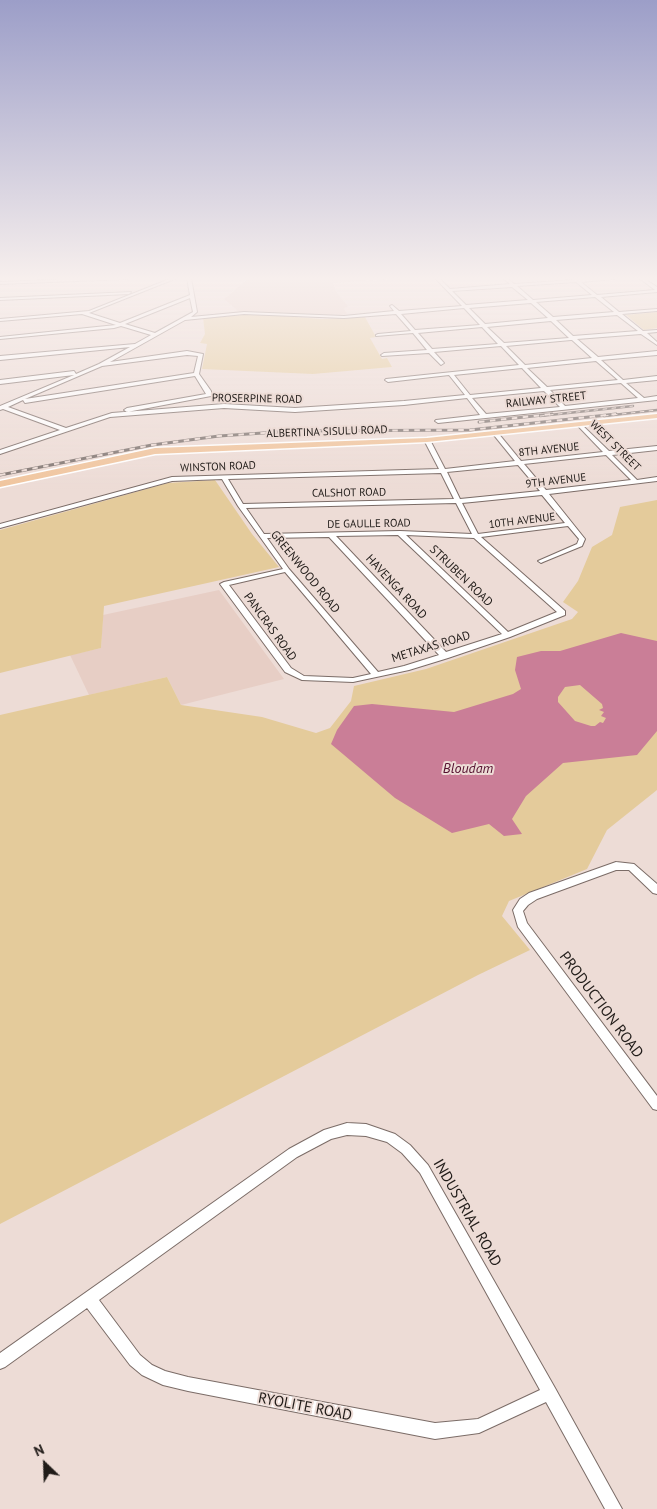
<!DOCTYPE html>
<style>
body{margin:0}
#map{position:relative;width:657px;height:1509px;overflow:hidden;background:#eddcd6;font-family:"PT Sans",sans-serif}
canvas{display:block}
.north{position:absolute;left:20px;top:1439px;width:50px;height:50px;-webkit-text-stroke:4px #eddcd6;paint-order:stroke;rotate:336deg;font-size:14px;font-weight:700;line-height:20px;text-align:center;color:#211c19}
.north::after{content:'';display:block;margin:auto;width:18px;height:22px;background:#211c19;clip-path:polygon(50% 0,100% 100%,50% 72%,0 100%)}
</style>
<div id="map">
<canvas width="657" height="1509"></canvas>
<div class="north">N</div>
</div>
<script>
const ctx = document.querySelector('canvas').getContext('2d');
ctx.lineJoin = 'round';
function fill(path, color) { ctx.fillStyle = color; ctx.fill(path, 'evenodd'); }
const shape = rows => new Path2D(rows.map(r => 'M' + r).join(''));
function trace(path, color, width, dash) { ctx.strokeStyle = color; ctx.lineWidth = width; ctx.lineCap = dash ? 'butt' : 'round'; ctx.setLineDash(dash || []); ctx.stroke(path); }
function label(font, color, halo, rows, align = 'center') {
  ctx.font = font + ' "PT Sans",sans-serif'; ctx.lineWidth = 4; ctx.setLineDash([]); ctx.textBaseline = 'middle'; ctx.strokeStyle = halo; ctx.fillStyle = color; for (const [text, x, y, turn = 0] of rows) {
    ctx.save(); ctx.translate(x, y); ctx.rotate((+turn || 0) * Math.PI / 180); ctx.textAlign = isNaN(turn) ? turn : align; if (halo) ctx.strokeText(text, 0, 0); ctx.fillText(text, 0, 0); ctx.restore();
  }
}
fill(shape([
 [249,278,407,278,333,283,337,293,348,306,344,309,347,314,339,315,238,311,224,299],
 [219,590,284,679,181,705,167,677,89,695,70,655,101,648,103,615]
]), '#e7cec5');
fill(shape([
 [657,312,657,328,644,330,626,315],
 [255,314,322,319,365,317,376,337,370,338,382,359,387,358,392,367,313,374,202,369,207,344,200,343,205,334,203,318],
 [215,480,252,534,279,567,104,606,101,648,0,673,0,530,168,483],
 [657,500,657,790,607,830,587,869,509,901,502,916,530,950,478,975,0,1224,0,715,167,677,181,705,262,717,316,733,330,728,351,701,354,686,426,669,572,619,578,612,563,602,578,581,592,547,612,535,620,507]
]), '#e4cb9b');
fill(shape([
 [621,633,657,641,657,731,637,755,563,763,526,796,512,819,522,834,504,836,489,824,452,833,395,798,331,744,337,730,354,706,372,704,454,712,513,694,521,689,515,670,517,657,541,651,560,651],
 [580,685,602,704,603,708,599,710,604,712,601,716,606,718,603,723,600,722,595,726,591,726,575,721,558,702,558,697,565,687]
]), '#ca7e97');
const minor = shape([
 [102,278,128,278,126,279,0,284,0,282,102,278],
 [172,278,177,278,89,313,120,323,190,295,187,278,191,278,197,312,191,317,244,312,344,316,394,311,390,306,392,305,399,311,462,306,435,278,439,278,450,289,510,284,503,278,507,278,514,284,573,280,575,278,578,279,615,278,613,279,581,282,597,295,655,290,639,278,643,278,657,287,657,292,601,297,619,312,657,309,657,311,622,314,643,331,657,330,657,332,647,333,657,342,657,345,641,334,577,339,598,357,657,351,657,355,601,360,623,380,657,376,657,380,626,383,644,398,657,396,657,400,438,423,435,421,436,420,480,415,467,398,404,405,295,412,224,408,110,417,0,454,0,450,60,430,3,409,0,410,0,406,74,375,0,384,0,380,74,371,76,374,99,364,130,347,0,360,0,356,135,344,151,335,121,326,114,328,0,339,0,337,116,325,82,314,0,321,0,319,89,311,172,278],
 [576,282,592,295,533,300,517,286,576,282],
 [512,287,528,300,466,305,452,291,512,287],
 [595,297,614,312,553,317,536,302,595,297],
 [190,298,193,312,155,333,125,324,190,298],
 [531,303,548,318,485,324,469,308,531,303],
 [464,308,480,325,415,330,401,314,464,308],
 [244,314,344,318,396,314,411,331,378,334,376,335,376,336,413,333,427,350,384,353,381,355,382,356,429,353,441,365,444,363,434,352,501,346,519,365,386,379,385,380,388,382,449,375,465,395,404,401,295,408,224,404,112,413,66,428,8,407,23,400,25,403,195,376,206,394,127,408,124,410,127,412,211,396,211,391,199,374,203,354,187,351,110,362,185,320,244,314],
 [617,315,638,331,573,336,556,320,617,315],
 [551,321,569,338,504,343,487,327,551,321],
 [482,327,498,344,432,349,418,333,482,327],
 [571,340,572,340,592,358,525,365,506,346,571,340],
 [187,355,198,356,194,373,25,399,102,366,187,355],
 [596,361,618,380,547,387,527,368,596,361],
 [522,368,541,388,470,395,454,375,522,368],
 [621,383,638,398,565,406,550,390,621,383],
 [544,391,560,407,486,414,472,398,544,391],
 [131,292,129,294,0,300,0,298,131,292],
 [580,423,609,451,657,446,657,450,612,455,637,480,657,477,657,481,549,494,585,539,582,546,543,562,541,563,538,561,577,544,579,539,568,526,481,537,565,611,565,615,510,637,448,658,409,670,353,682,302,680,285,672,220,584,224,582,283,569,238,506,222,479,172,481,0,528,0,524,172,477,439,469,424,440,427,438,430,440,445,469,515,461,493,434,496,432,498,433,521,461,603,452,578,426,577,425,580,423],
 [606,455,631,480,546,490,524,464,606,455],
 [518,465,540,491,460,499,447,472,518,465],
 [441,473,454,499,243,504,228,479,441,473],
 [542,495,565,523,478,534,462,503,542,495],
 [456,503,472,534,400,531,264,534,246,508,456,503],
 [398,535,502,634,446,652,336,536,398,535],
 [406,535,474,538,557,612,508,632,406,535],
 [329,537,439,655,404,666,378,672,289,569,267,538,329,537],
 [285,572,371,674,353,678,304,676,291,668,229,585,285,572],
 [616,862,634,864,657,884,657,894,653,893,629,870,616,870,537,899,528,905,523,911,527,923,657,1096,657,1110,653,1109,518,927,513,910,520,899,529,893,616,862],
 [347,1123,366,1124,395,1134,410,1145,428,1165,555,1388,622,1509,605,1509,546,1402,479,1433,435,1439,188,1391,163,1385,142,1375,130,1365,87,1308,5,1367,0,1369,0,1353,289,1149,324,1130,347,1123],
 [347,1135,366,1136,387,1142,402,1153,420,1173,540,1390,478,1419,435,1423,188,1377,165,1371,152,1365,140,1355,99,1300,297,1157,331,1139,347,1135]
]);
const primary = shape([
 [657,414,657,418,427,442,155,454,0,487,0,481,155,448,427,438,657,414]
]);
trace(minor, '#7b6c67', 2);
trace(primary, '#fff', 3);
fill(minor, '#fff');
fill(primary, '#f0c59e');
const railFar1 = shape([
 [540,416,633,406],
 [604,416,657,410]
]);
const rail = shape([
 [479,422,552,414],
 [0,475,152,445,219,436,292,431,470,430,616,414]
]);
trace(railFar1, '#817672', 2.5);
trace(rail, '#817672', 3);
trace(railFar1, '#eddcd6', 1, [4.5]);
trace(rail, '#eddcd6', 2, [5.5]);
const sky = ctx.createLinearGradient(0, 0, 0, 489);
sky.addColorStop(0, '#9c9ec8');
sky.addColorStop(0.57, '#f7efed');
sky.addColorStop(1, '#f7efed00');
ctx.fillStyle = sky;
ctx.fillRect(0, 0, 657, 489);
label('11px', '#211c19', '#eddcd6', [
 ["PROSERPINE ROAD",257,399,1],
 ["RAILWAY STREET",546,400,-6],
 ["ALBERTINA SISULU ROAD",327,432,-2],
 ["WEST STREET",615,446,45],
 ["8TH AVENUE",549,450,-6],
 ["WINSTON ROAD",218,467,-2],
 ["9TH AVENUE",556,481,-7],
 ["CALSHOT ROAD",349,493,-1],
 ["10TH AVENUE",522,521,-7],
 ["DE GAULLE ROAD",369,524,-1]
]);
label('12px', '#211c19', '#eddcd6', [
 ["GREENWOOD ROAD",305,572,51],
 ["STRUBEN ROAD",461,576,44],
 ["HAVENGA ROAD",396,587,47],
 ["PANCRAS ROAD",270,627,54],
 ["METAXAS ROAD",431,647,-17]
]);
label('italic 14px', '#530f2e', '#eddcd6', [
 ["Bloudam",468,769]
]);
label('15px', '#211c19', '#eddcd6', [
 ["PRODUCTION ROAD",601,1005,53],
 ["INDUSTRIAL ROAD",467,1213,60],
 ["RYOLITE ROAD",305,1407,11]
]);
</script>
